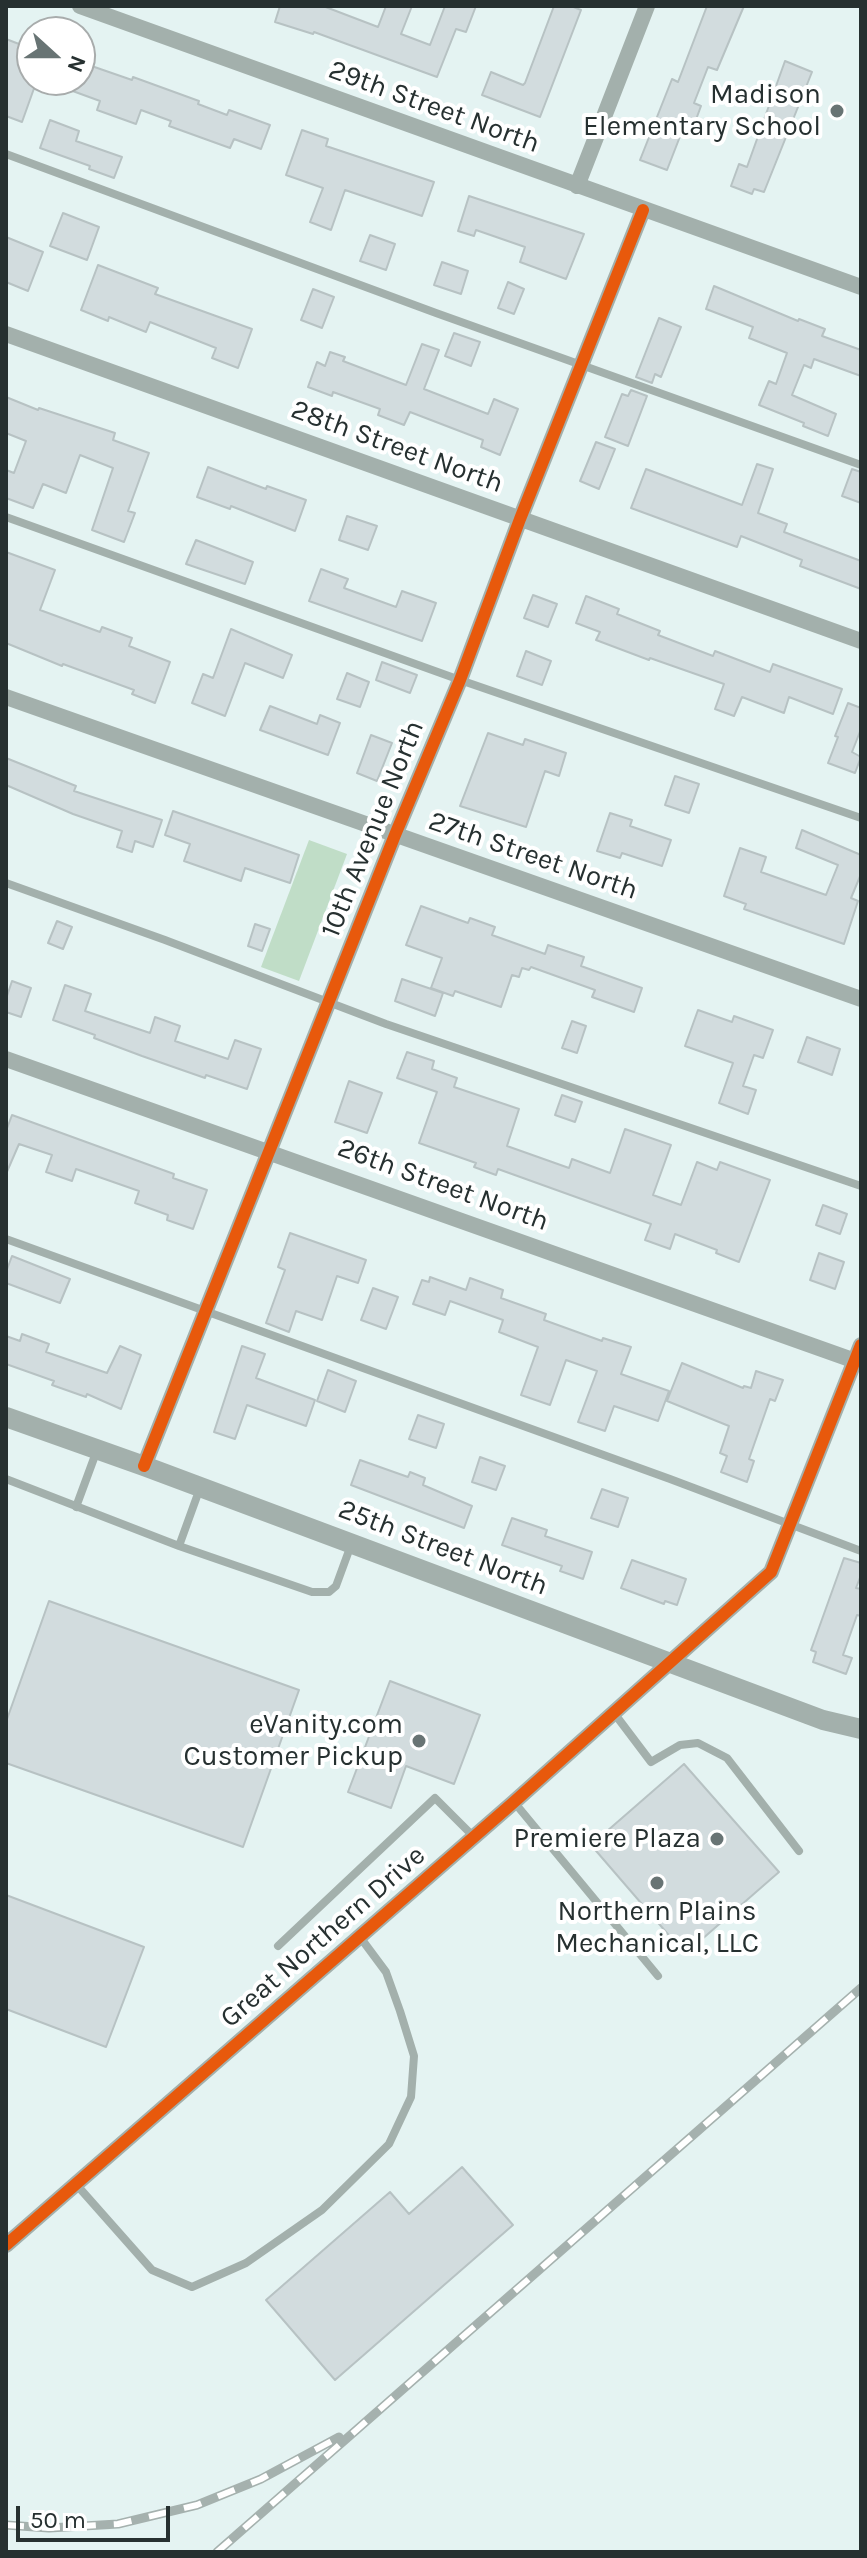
<!DOCTYPE html>
<style>
body{margin:0}
#map{position:relative;width:867px;height:2558px;overflow:hidden;background:#e4f3f2;font-family:Karla,sans-serif}
canvas{display:block}
.frame{position:absolute;inset:0;border:8px solid #263030;pointer-events:none}
.north{position:absolute;left:16px;top:16px;width:80px;height:80px;box-sizing:border-box;background:#fff;border:2px solid #a8acac;border-radius:50%;rotate:111deg;font-size:22px;font-weight:700;line-height:32px;text-align:center;color:#263030}
.north::after{content:'';display:block;margin:auto;width:28px;height:36px;background:#687474;clip-path:polygon(50% 0,100% 100%,50% 72%,0 100%)}
.scale{position:absolute;left:16px;top:2506px;width:154px;height:36px;box-sizing:border-box;border:4px solid #263030;border-top:0;padding-left:10px;font-size:24px;line-height:28px;white-space:nowrap;color:#263030;-webkit-text-stroke:6px #fff;paint-order:stroke}
</style>
<div id="map">
<canvas width="867" height="2558"></canvas>
<div class="frame"></div>
<div class="north">N</div>
<div class="scale">50 m</div>
</div>
<script>
const ctx = document.querySelector('canvas').getContext('2d');
ctx.lineJoin = 'round';
function fill(path, color) { ctx.fillStyle = color; ctx.fill(path, 'evenodd'); }
const shape = rows => new Path2D(rows.map(r => 'M' + r).join(''));
function trace(path, color, width, dash) { ctx.strokeStyle = color; ctx.lineWidth = width; ctx.lineCap = dash ? 'butt' : 'round'; ctx.setLineDash(dash || []); ctx.stroke(path); }
function label(font, color, halo, rows, align = 'center') {
  ctx.font = font + ' Karla,sans-serif'; ctx.lineWidth = 8; ctx.setLineDash([]); ctx.textBaseline = 'middle'; ctx.strokeStyle = halo; ctx.fillStyle = color; for (const [text, x, y, turn = 0] of rows) {
    ctx.save(); ctx.translate(x, y); ctx.rotate((+turn || 0) * Math.PI / 180); ctx.textAlign = isNaN(turn) ? turn : align; if (halo) ctx.strokeText(text, 0, 0); ctx.fillText(text, 0, 0); ctx.restore();
  }
}
fill(shape([
 [309,840,347,854,299,981,261,967]
]), '#c0ddc7');
const building = shape([
 [280,6,323,6,378,27,386,6,412,6,401,34,430,45,445,6,476,6,466,32,456,29,437,77,314,32,313,34,275,22,280,6],
 [554,6,571,6,581,10,540,117,482,95,491,72,523,85,525,83,554,6],
 [707,6,744,6,717,70,708,67,694,103,701,106,694,125,686,121,667,170,640,160,672,79,678,82,707,6],
 [6,39,32,49,32,80,37,80,22,122,6,116,6,39],
 [785,61,812,72,764,192,754,189,752,194,731,186,739,164,747,167,785,61],
 [80,62,132,80,133,77,199,101,198,104,227,115,229,110,270,125,261,149,234,139,230,148,169,126,171,121,141,110,136,124,97,110,100,101,48,82,48,80,80,80,80,62],
 [50,120,79,131,76,141,122,157,114,178,89,169,90,166,40,148,50,120],
 [302,130,328,139,326,146,434,182,422,216,345,190,331,230,310,222,323,188,286,175,302,130],
 [469,196,584,234,566,279,520,262,525,247,476,230,474,236,458,231,469,196],
 [63,213,99,227,87,260,50,246,63,213],
 [370,235,395,244,386,270,360,261,370,235],
 [6,237,43,252,28,291,6,282,6,237],
 [442,262,468,271,461,294,434,285,442,262],
 [98,265,158,288,155,294,252,329,238,368,212,358,216,348,150,322,146,332,109,317,108,321,81,310,98,265],
 [508,282,524,289,514,314,498,308,508,282],
 [714,286,798,321,799,319,825,329,822,336,861,350,861,376,814,359,811,368,804,365,792,395,836,414,828,436,803,426,804,423,759,405,769,381,776,384,787,353,749,338,753,327,706,309,714,286],
 [313,289,334,297,322,328,301,320,313,289],
 [659,318,681,327,661,377,655,374,652,383,636,377,659,318],
 [454,333,480,342,471,366,445,356,454,333],
 [422,344,439,350,424,389,488,414,494,399,518,409,500,455,481,447,483,440,410,412,404,425,378,415,380,409,333,392,332,396,308,387,317,362,325,366,330,352,345,357,343,361,406,385,422,344],
 [631,390,647,396,628,446,605,437,622,394,628,396,631,390],
 [6,397,38,410,39,408,115,433,113,440,149,453,128,511,135,513,124,542,92,530,113,468,80,455,66,493,43,484,33,508,6,498,6,470,14,473,26,441,6,433,6,397],
 [596,442,615,449,599,489,580,481,596,442],
 [757,464,773,469,758,513,787,524,784,532,861,561,861,589,800,566,802,560,741,536,737,547,631,508,646,469,742,505,757,464],
 [208,467,266,489,267,486,306,500,295,531,231,506,230,509,197,497,208,467],
 [852,469,861,472,861,503,842,496,852,469],
 [347,516,377,526,368,550,339,540,347,516],
 [196,540,253,562,245,584,186,564,196,540],
 [6,552,55,570,40,610,100,632,102,627,132,638,129,646,170,662,155,703,132,694,134,690,63,664,62,666,6,643,6,552],
 [321,569,348,579,344,588,396,607,402,591,436,603,422,641,309,601,321,569],
 [533,595,557,604,548,627,524,618,533,595],
 [586,596,619,609,617,614,660,631,658,635,713,656,715,651,770,672,773,664,842,689,833,714,789,697,784,713,742,697,734,716,715,709,724,684,650,658,649,660,596,640,600,632,576,623,586,596],
 [231,629,292,655,283,678,245,663,225,716,192,703,203,674,213,678,231,629],
 [526,651,551,661,542,685,517,676,526,651],
 [382,662,417,675,410,693,376,680,382,662],
 [347,673,369,682,360,707,337,699,347,673],
 [848,703,861,708,861,729,852,752,861,757,855,773,828,763,838,737,835,736,848,703],
 [270,706,317,724,320,715,340,723,328,755,260,730,270,706],
 [488,733,523,745,525,739,566,753,559,776,545,771,526,827,460,806,488,733],
 [371,735,392,743,377,781,357,773,371,735],
 [6,758,76,786,74,791,162,820,153,847,135,841,132,852,117,847,122,831,73,814,6,785,6,758],
 [675,776,699,784,689,813,665,805,675,776],
 [173,811,299,855,290,883,245,868,241,881,184,861,190,844,165,835,173,811],
 [610,813,632,820,630,826,671,840,662,866,622,853,620,858,597,851,610,813],
 [802,830,861,855,861,874,851,898,858,901,844,944,744,909,746,904,724,896,740,848,766,857,761,872,826,895,838,865,796,848,802,830],
 [421,906,468,923,470,918,495,927,492,935,545,954,548,945,584,957,581,966,642,988,634,1012,592,997,595,990,531,967,529,970,522,968,519,977,512,975,501,1007,455,991,453,996,431,988,442,958,406,945,421,906],
 [57,921,72,927,63,949,48,943,57,921],
 [255,924,270,929,262,951,248,946,255,924],
 [402,979,443,993,435,1016,395,1001,402,979],
 [12,981,31,988,21,1017,6,1012,6,999,12,981],
 [65,985,91,994,85,1011,150,1033,155,1017,180,1026,175,1041,228,1059,235,1040,261,1049,247,1089,206,1075,205,1078,142,1056,94,1038,95,1035,53,1020,65,985],
 [698,1010,732,1022,734,1016,773,1030,763,1058,754,1055,743,1086,756,1090,748,1114,719,1103,733,1063,685,1046,698,1010],
 [572,1021,586,1026,577,1053,562,1048,572,1021],
 [807,1037,840,1049,832,1075,798,1062,807,1037],
 [407,1052,434,1061,432,1069,457,1078,454,1087,519,1109,507,1146,569,1168,572,1159,610,1173,625,1129,671,1145,653,1195,681,1205,697,1162,717,1170,720,1162,770,1180,739,1262,716,1253,717,1250,675,1234,670,1249,645,1240,651,1224,498,1169,496,1175,474,1167,476,1163,419,1143,437,1092,397,1078,407,1052],
 [349,1081,382,1093,367,1133,335,1122,349,1081],
 [562,1095,582,1102,575,1122,555,1115,562,1095],
 [12,1115,174,1174,173,1178,207,1190,193,1229,167,1220,168,1215,135,1203,139,1191,76,1169,72,1181,46,1172,52,1155,19,1144,6,1174,6,1131,12,1115],
 [823,1205,847,1214,840,1234,816,1225,823,1205],
 [290,1233,366,1260,358,1283,337,1276,322,1320,296,1311,289,1332,266,1323,285,1270,278,1267,290,1233],
 [819,1253,844,1262,835,1289,810,1280,819,1253],
 [12,1256,70,1279,60,1303,6,1283,6,1272,12,1256],
 [430,1277,466,1290,470,1278,503,1290,501,1298,546,1314,544,1320,602,1341,603,1338,631,1347,621,1374,669,1391,658,1421,614,1406,605,1431,578,1422,597,1371,566,1360,550,1405,521,1395,538,1347,499,1332,503,1320,450,1301,445,1315,413,1304,422,1280,429,1282,430,1277],
 [373,1288,398,1297,386,1329,361,1320,373,1288],
 [22,1334,49,1344,46,1352,107,1373,120,1346,141,1355,121,1409,87,1394,86,1397,52,1385,54,1381,6,1364,6,1336,20,1341,22,1334],
 [242,1346,265,1354,256,1378,315,1400,306,1426,247,1405,235,1439,214,1432,242,1346],
 [682,1363,743,1388,744,1386,751,1388,756,1371,783,1380,775,1401,770,1399,749,1459,754,1461,747,1482,721,1472,727,1456,720,1453,729,1426,667,1401,682,1363],
 [328,1370,356,1381,345,1412,317,1401,328,1370],
 [418,1415,444,1424,436,1448,409,1439,418,1415],
 [480,1457,505,1466,496,1490,472,1482,480,1457],
 [360,1460,408,1477,410,1472,425,1478,423,1485,472,1506,464,1528,351,1485,360,1460],
 [602,1489,628,1498,618,1527,591,1518,602,1489],
 [512,1518,547,1530,545,1536,592,1552,583,1579,560,1571,562,1566,502,1545,512,1518],
 [844,1558,861,1563,861,1575,856,1588,861,1589,861,1616,857,1615,843,1655,852,1658,846,1674,813,1662,816,1652,811,1650,844,1558],
 [632,1560,686,1579,677,1605,665,1601,664,1604,621,1588,632,1560],
 [49,1601,299,1690,243,1847,6,1763,6,1722,49,1601],
 [390,1681,480,1715,454,1784,406,1766,391,1808,348,1792,390,1681],
 [684,1764,779,1872,685,1954,591,1845,684,1764],
 [6,1895,144,1947,106,2047,6,2009,6,1895],
 [462,2167,513,2225,335,2380,266,2300,390,2192,409,2214,462,2167]
]);
fill(building, '#d2dcde');
trace(building, '#b7c2c3', 2);
trace(shape([
 [6,154,436,313,861,465],
 [6,517,460,680,861,818],
 [6,883,165,940,386,1024,861,1186],
 [6,1239,670,1479,861,1551],
 [6,1479,179,1546,312,1592,329,1592,336,1586,351,1545],
 [76,1507,97,1450],
 [179,1546,200,1488],
 [614,1713,651,1762,680,1745,698,1743,727,1758,799,1851],
 [514,1802,658,1976],
 [278,1946,435,1798,473,1836],
 [75,2183,152,2270,192,2287,246,2263,322,2210,389,2144,411,2097,414,2056,400,2011,386,1972,360,1937]
]), '#a3b0ac', 8);
trace(shape([
 [80,6,861,287],
 [577,186,647,6],
 [6,334,861,641],
 [6,697,861,999],
 [6,1059,861,1363],
 [144,1466,395,835,460,680,520,519,643,210],
 [6,2245,514,1802,771,1572,861,1345]
]), '#a3b0ac', 16);
trace(shape([
 [6,1417,144,1466,823,1720,861,1729]
]), '#a3b0ac', 20);
const rail = shape([
 [6,2525,49,2528,118,2524,197,2505,261,2479,339,2437],
 [217,2552,861,1988]
]);
trace(rail, '#a5b1ae', 9);
trace(rail, '#fff', 6, [18]);
trace(shape([
 [144,1466,395,835,460,680,520,519,643,210],
 [6,2245,514,1802,771,1572,861,1345]
]), '#e8590c', 12);
for (const [x, y, r, color] of [
 [837,111,8,"#687474"],
 [419,1741,8,"#687474"],
 [717,1839,8,"#687474"],
 [657,1883,8,"#687474"]
]) { const dot = new Path2D(); dot.arc(x, y, r, 0, 2 * Math.PI); ctx.fillStyle = color; ctx.fill(dot); trace(dot, '#fff', 3); }
label('28px', '#263030', '#fff', [
 ["Madison",821,95],
 ["Elementary School",821,127],
 ["eVanity.com",403,1725],
 ["Customer Pickup",403,1757],
 ["Premiere Plaza",701,1839],
 ["Northern Plains",657,1912,"center"],
 ["Mechanical, LLC",657,1944,"center"]
], 'right');
label('28px', '#263030', '#fff', [
 ["29th Street North",434,107,20],
 ["28th Street North",397,447,20],
 ["10th Avenue North",373,829,-68],
 ["27th Street North",533,856,19],
 ["26th Street North",443,1185,20],
 ["25th Street North",443,1548,21],
 ["Great Northern Drive",323,1937,-41]
]);
</script>
